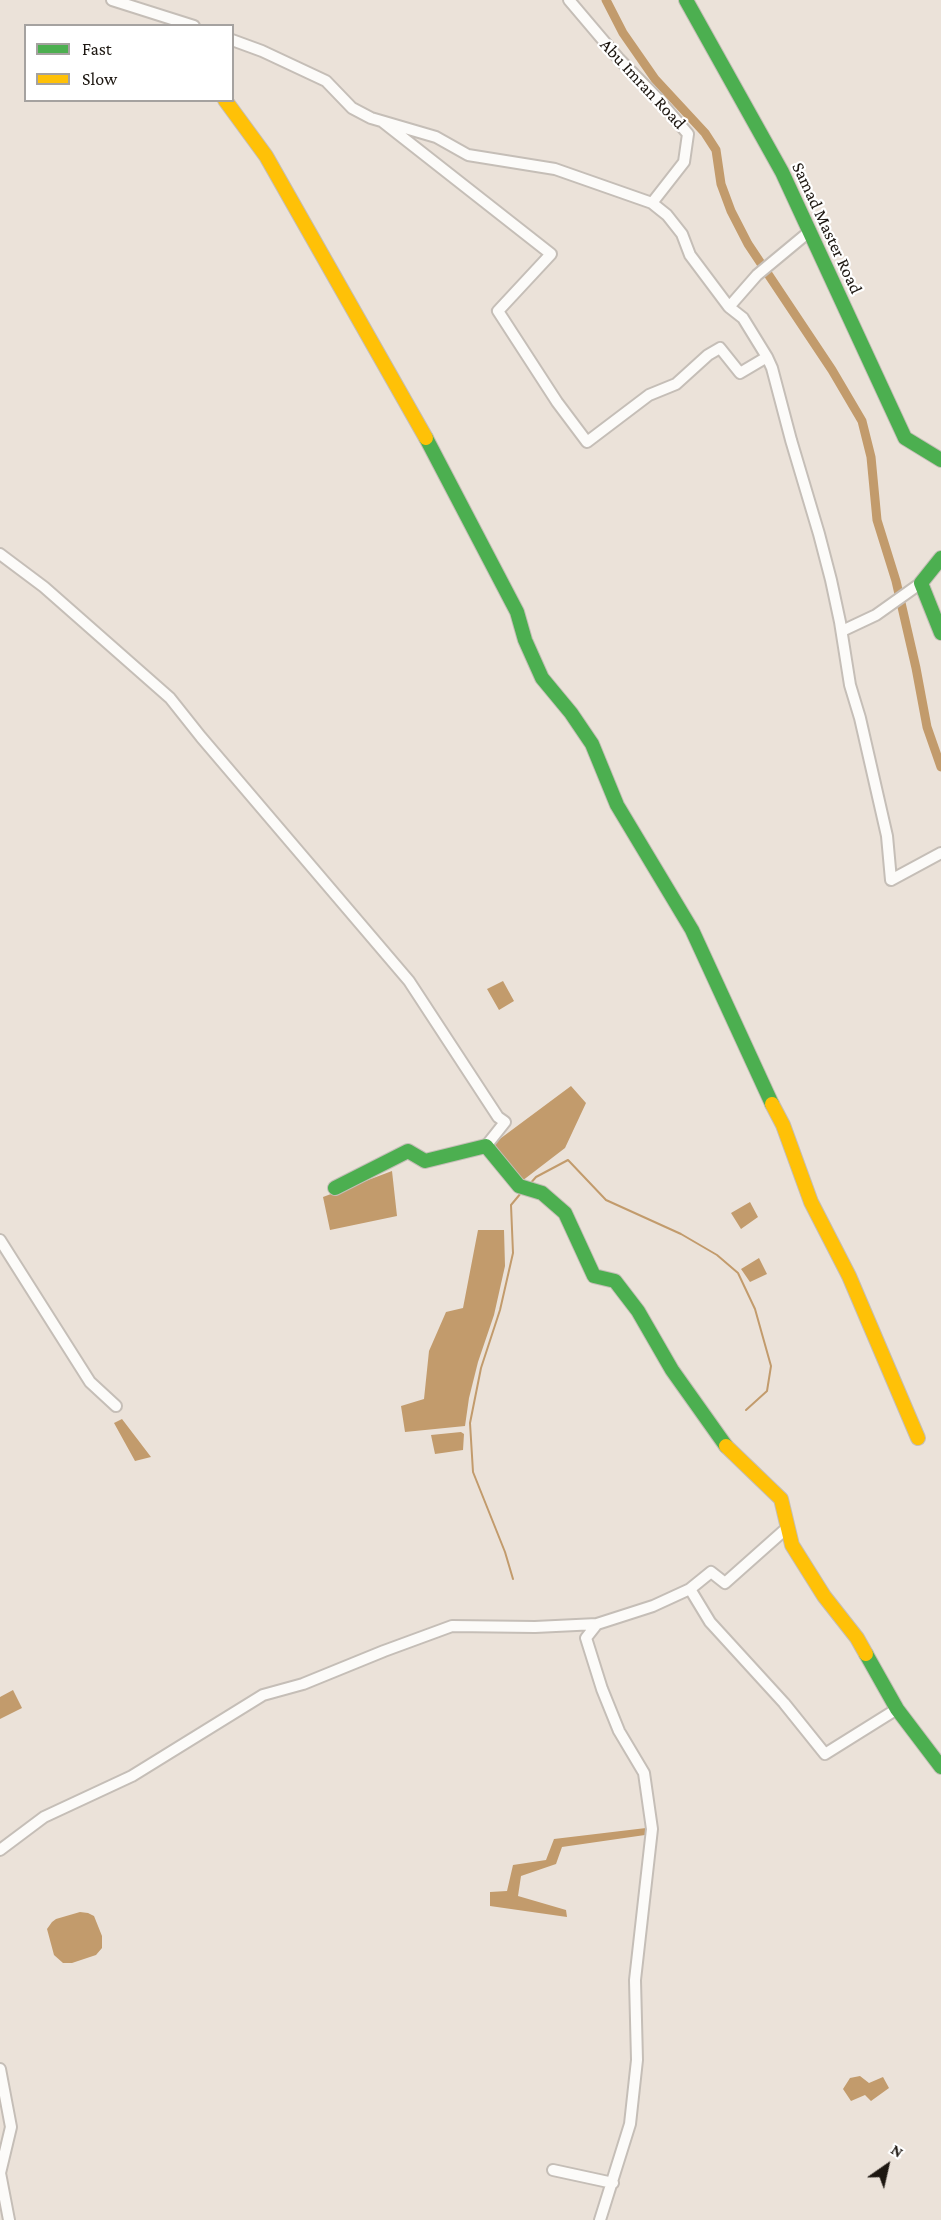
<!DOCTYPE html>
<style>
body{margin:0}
#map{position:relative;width:941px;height:2220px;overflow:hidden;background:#ebe2d9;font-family:"Crimson Pro",serif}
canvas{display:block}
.legend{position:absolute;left:24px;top:24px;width:210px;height:78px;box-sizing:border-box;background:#fff;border:2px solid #a5a2a0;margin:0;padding:8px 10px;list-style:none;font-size:18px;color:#1d1711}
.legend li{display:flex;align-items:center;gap:12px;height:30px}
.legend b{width:30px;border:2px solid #a5a2a0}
.north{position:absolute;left:857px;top:2136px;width:60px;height:60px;-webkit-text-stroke:4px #fff;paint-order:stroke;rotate:34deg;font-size:16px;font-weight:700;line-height:24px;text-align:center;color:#1d1711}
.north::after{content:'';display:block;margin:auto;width:21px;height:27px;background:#1d1711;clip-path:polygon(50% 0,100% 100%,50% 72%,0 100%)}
</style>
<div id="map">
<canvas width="941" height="2220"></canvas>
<ul class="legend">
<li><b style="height:8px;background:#4caf50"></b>Fast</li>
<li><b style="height:8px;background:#ffc107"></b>Slow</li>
</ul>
<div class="north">N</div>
</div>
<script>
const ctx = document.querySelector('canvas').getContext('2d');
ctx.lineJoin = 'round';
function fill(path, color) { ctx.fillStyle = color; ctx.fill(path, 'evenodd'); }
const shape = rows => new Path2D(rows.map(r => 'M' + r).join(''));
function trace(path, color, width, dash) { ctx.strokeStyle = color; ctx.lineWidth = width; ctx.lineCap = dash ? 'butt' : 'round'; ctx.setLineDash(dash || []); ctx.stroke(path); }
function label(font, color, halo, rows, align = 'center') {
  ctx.font = font + ' "Crimson Pro",serif'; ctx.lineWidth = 4.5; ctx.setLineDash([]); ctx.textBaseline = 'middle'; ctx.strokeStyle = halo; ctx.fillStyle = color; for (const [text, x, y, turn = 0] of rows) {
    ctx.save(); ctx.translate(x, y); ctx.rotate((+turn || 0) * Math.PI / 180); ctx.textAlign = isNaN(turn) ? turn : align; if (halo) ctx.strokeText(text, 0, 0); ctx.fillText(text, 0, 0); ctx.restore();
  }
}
fill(shape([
 [503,981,514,1001,499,1010,487,989],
 [571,1086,586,1103,565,1148,522,1181,493,1144],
 [392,1171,397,1216,330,1230,323,1197],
 [750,1202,758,1217,741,1229,731,1213],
 [478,1230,504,1230,505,1266,494,1315,478,1362,469,1398,465,1426,405,1432,401,1406,424,1399,429,1351,446,1312,463,1308],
 [759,1258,767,1274,750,1282,741,1269],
 [122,1419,151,1457,135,1461,114,1423],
 [461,1432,464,1434,463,1450,435,1454,431,1435],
 [13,1690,22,1708,0,1719,0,1697],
 [646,1828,645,1835,562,1847,556,1864,521,1876,518,1896,566,1910,567,1917,490,1906,490,1892,507,1891,513,1865,546,1860,554,1839],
 [80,1912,88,1913,94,1916,102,1936,102,1948,96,1955,72,1963,63,1963,54,1955,47,1929,52,1922,56,1919],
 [860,2076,869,2083,883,2077,889,2088,871,2101,865,2095,851,2101,843,2089,850,2078]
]), '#c29b6c');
trace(shape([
 [529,1185,536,1177,568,1160,606,1200,681,1234,717,1255,738,1273,755,1309,771,1366,767,1391,746,1410],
 [513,1579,505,1552,473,1472,470,1423,481,1368,500,1310,513,1253,511,1205,521,1193]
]), '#c29b6c', 2);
trace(shape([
 [606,0,623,33,655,79,705,133,716,150,721,184,731,211,748,244,832,370,862,421,871,457,877,520,896,581,916,668,927,727,941,767]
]), '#c29b6c', 9);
const street = shape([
 [112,0,194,26],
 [569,0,619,59,658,99,688,134,684,162,652,203],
 [232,40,262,51,326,81,352,108,371,118,436,137,468,155,555,169,652,203,667,215,682,234,690,255,729,307,757,275,810,231],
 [383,122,551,254,498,311,557,402,587,442,649,395,676,384,708,355,720,348,740,373,767,357,743,318,729,307],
 [767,357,772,368,791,440,819,534,831,580,840,622,850,685,860,718,887,836,891,880,941,853],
 [0,554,44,587,170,698,201,737,409,981,498,1117,505,1122,486,1146],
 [842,631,876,615,921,583],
 [0,1240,90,1382,116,1406],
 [690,1589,710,1622,784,1703,825,1754,897,1709],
 [597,1624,586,1638,602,1689,619,1731,644,1773,652,1829,635,1980,637,2060,630,2124,600,2220],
 [0,1850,44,1817,132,1776,263,1695,303,1684,384,1651,452,1626,535,1627,597,1624,653,1606,690,1589,711,1572,725,1583,788,1527],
 [0,2069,11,2127,0,2173,9,2220],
 [553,2170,613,2183]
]);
const fast = shape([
 [686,0,782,172,905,438,941,460],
 [426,438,517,612,525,640,542,678,571,713,592,744,617,805,692,930,772,1104],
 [941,558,921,583,941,633],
 [335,1188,408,1151,425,1161,486,1146,519,1186,542,1193,565,1213,594,1276,615,1281,638,1311,672,1370,726,1446],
 [866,1654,897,1709,941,1767]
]);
const slow = shape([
 [225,100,266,156,426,438],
 [772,1104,783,1125,811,1202,849,1276,918,1438],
 [726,1446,781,1499,792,1545,824,1596,857,1638,866,1654]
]);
trace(street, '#c5beb7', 14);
trace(fast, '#c5beb7', 16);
trace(slow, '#c5beb7', 16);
trace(street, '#fcfbf9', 10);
trace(fast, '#4caf50', 14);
trace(slow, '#ffc107', 14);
label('18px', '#1d1711', '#fff', [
 ["Abu Imran Road",643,84,47],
 ["Samad Master Road",827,228,65]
]);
</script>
